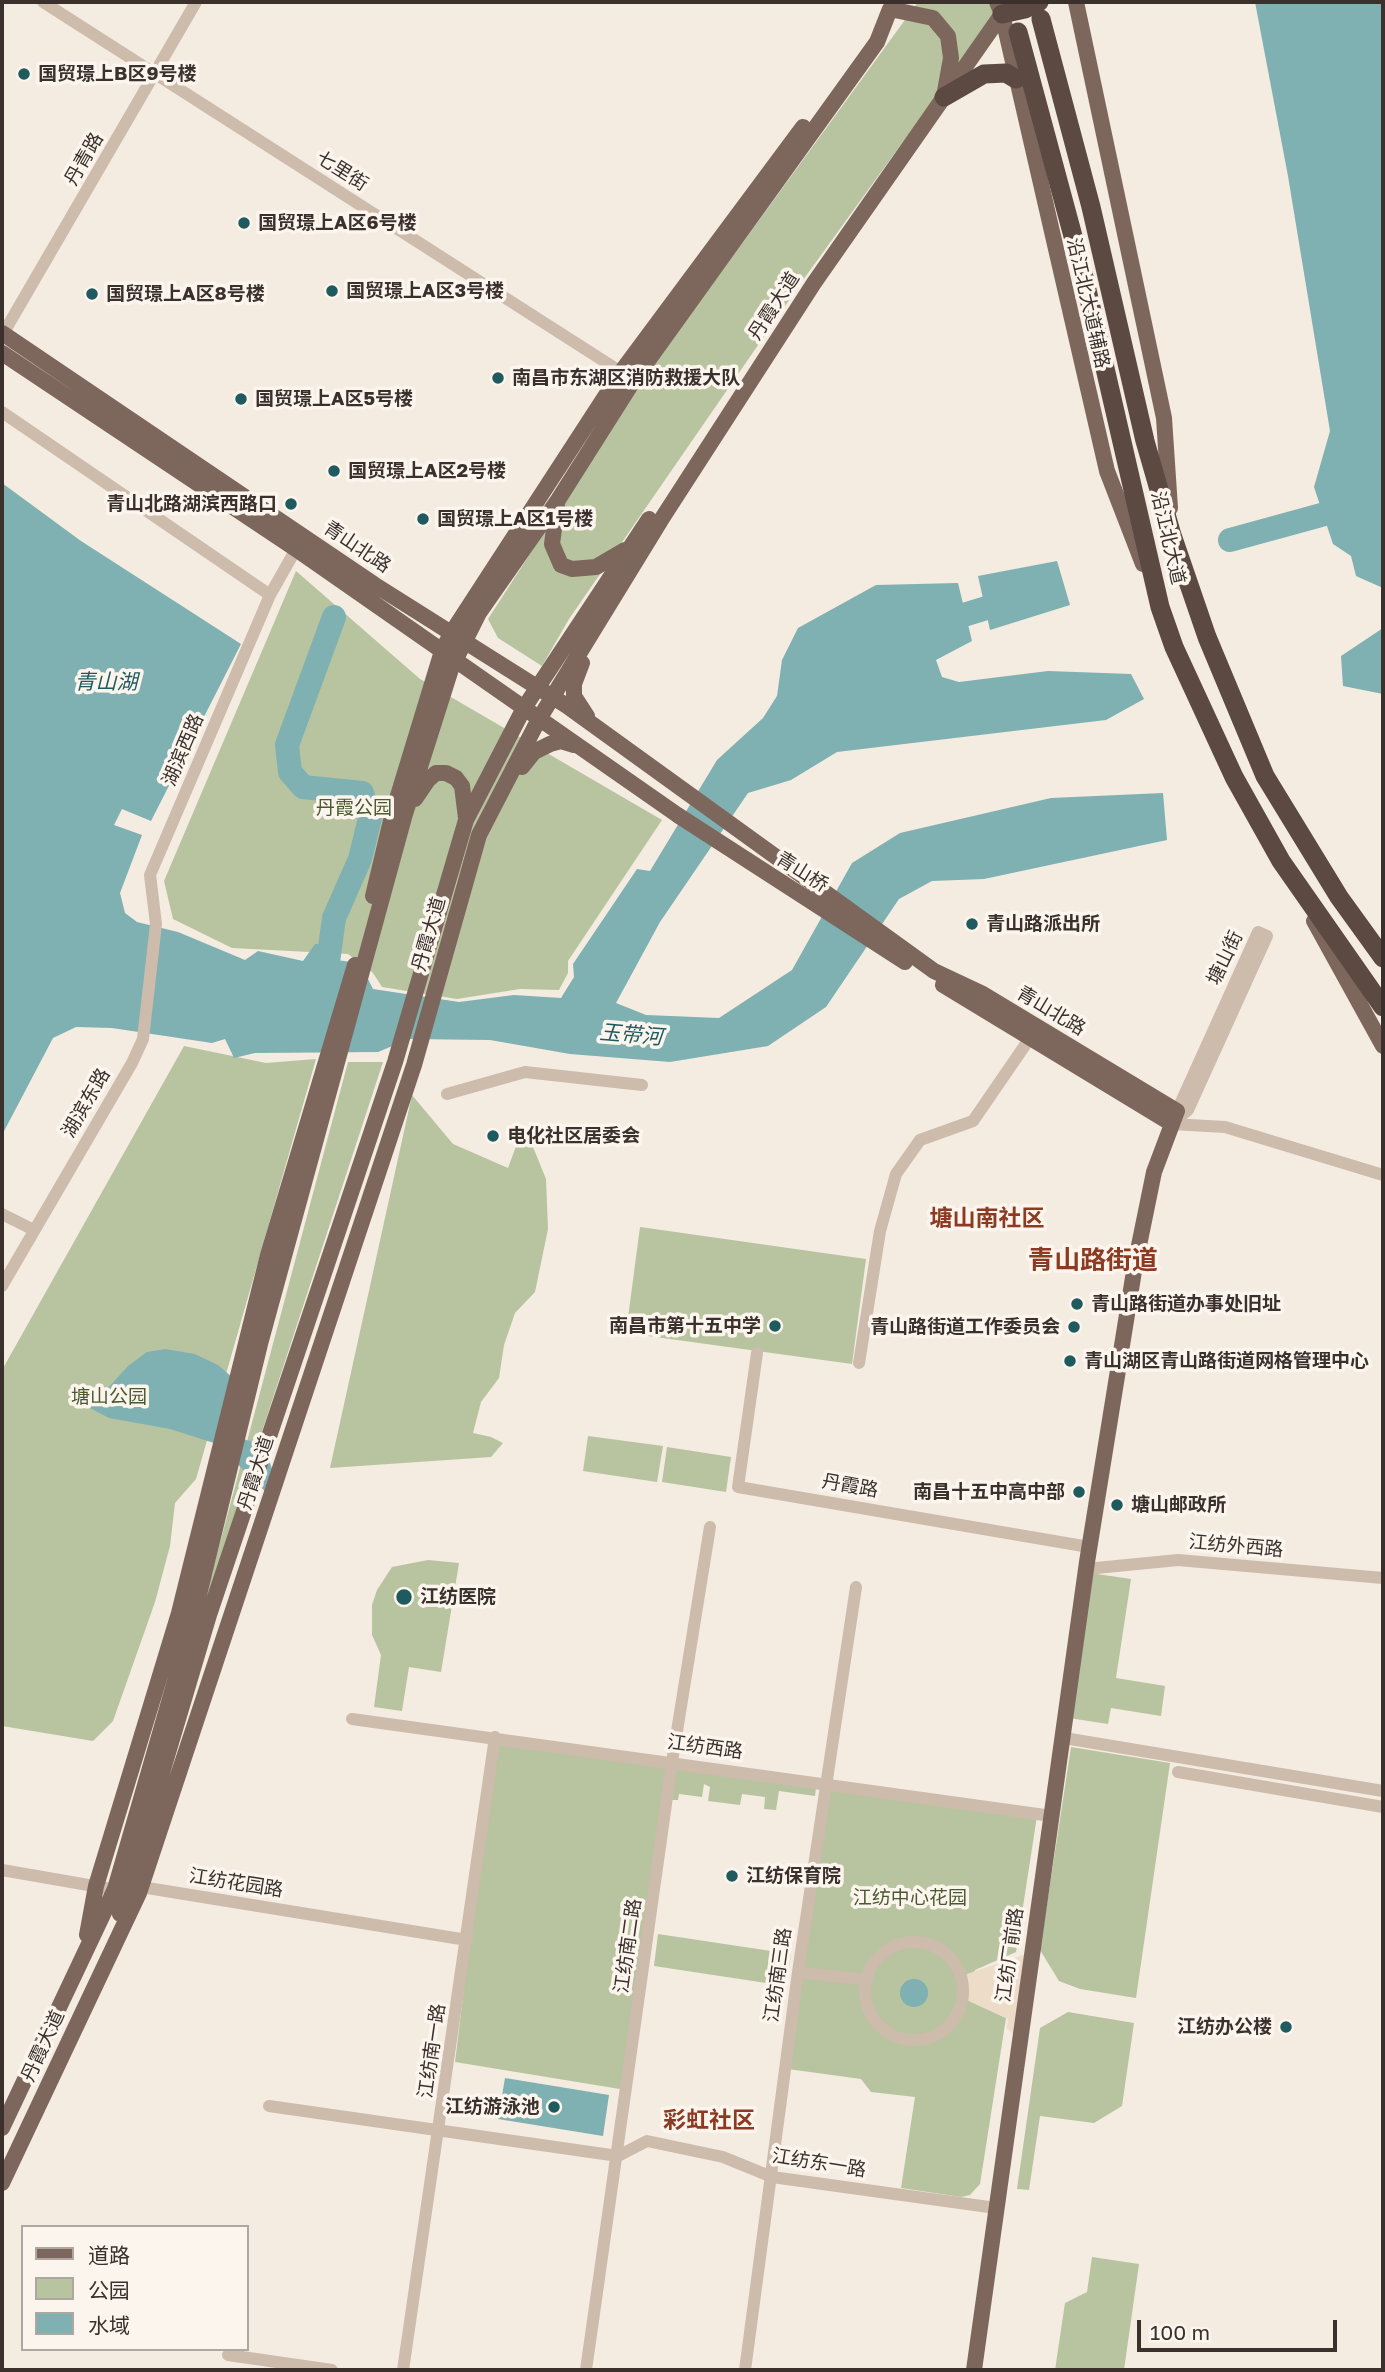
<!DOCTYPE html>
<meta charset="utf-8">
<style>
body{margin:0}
#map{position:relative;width:1385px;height:2372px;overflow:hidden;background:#f4ebe1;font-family:"Golos Text","Noto Sans SC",sans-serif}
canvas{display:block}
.frame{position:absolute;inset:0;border:4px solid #3b302b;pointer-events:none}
.legend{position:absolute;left:21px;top:2225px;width:228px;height:126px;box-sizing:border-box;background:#fbf5ee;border:2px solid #aea6a0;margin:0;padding:9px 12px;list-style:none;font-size:21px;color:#3b302b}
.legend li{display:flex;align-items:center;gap:14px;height:35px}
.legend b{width:35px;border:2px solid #aea6a0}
.scale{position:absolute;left:1137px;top:2320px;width:200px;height:32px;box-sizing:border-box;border:4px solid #3b302b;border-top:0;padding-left:9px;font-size:21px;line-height:24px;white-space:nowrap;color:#3b302b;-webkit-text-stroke:5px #fbf5ee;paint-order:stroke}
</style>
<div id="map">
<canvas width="1385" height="2372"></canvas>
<div class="frame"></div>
<ul class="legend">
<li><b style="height:9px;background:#7d675c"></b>道路</li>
<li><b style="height:19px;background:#b8c4a0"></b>公园</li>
<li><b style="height:19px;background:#7fb0b2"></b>水域</li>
</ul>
<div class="scale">100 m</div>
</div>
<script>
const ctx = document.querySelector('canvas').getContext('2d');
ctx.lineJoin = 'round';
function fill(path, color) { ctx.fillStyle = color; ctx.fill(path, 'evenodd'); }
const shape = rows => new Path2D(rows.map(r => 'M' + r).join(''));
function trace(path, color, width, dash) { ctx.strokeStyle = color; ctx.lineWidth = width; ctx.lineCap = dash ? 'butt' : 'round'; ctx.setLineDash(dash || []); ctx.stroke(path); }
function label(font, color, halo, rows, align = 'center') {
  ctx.font = font + ' "Golos Text","Noto Sans SC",sans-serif'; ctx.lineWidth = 7; ctx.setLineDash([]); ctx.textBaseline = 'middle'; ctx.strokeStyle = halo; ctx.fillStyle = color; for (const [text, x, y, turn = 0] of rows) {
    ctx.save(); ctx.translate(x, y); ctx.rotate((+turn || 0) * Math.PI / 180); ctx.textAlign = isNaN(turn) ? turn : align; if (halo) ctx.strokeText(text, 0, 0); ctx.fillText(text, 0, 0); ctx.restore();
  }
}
fill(shape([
 [918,2,1004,2,803,280,569,619,542,666,498,638,488,619,639,385],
 [296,571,420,679,662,820,568,961,568,973,559,990,520,989,457,999,382,987,373,973,348,954,232,948,173,919,164,881],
 [184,1046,266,1063,316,1059,196,1479,175,1503,170,1546,155,1602,113,1721,93,1741,2,1726,2,1370],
 [348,1062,383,1062,196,1633],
 [412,1095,453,1144,508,1168,518,1141,533,1147,546,1179,548,1229,535,1292,515,1313,504,1345,499,1378,481,1402,473,1433,491,1437,503,1443,491,1457,330,1468],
 [640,1227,866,1259,852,1364,626,1333],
 [588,1436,663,1446,657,1482,583,1471],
 [667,1447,731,1457,726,1492,662,1482],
 [428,1560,459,1563,441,1672,409,1667,402,1711,374,1707,381,1655,372,1635,372,1605,377,1590,392,1567],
 [1090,1573,1131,1579,1116,1678,1165,1686,1161,1716,1111,1708,1108,1724,1069,1718],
 [495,1737,672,1762,626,2090,455,2062],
 [1071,1747,1170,1763,1136,1998,1080,1989,1059,1981,1040,1950],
 [675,1768,816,1787,815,1796,779,1791,776,1810,764,1809,765,1797,742,1794,740,1805,708,1801,710,1787,704,1784,702,1797,679,1794,678,1800,670,1800],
 [828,1788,1037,1816,1016,1952,975,1970,970,2001,1006,2018,980,2184,970,2195,961,2197,901,2188,915,2097,871,2092,861,2079,788,2069],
 [658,1934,791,1954,786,1986,654,1966],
 [1068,2012,1134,2023,1122,2106,1094,2123,1040,2116,1029,2190,1017,2189,1040,2028],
 [1092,2257,1139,2264,1124,2370,1055,2370,1065,2303,1087,2292]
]), '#b8c4a0');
fill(shape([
 [1032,1952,1019,2040,1007,2028,1008,2019,962,1998,961,1976]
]), '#ecdcc8');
fill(shape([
 [1255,2,1383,2,1383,588,1356,576,1351,556,1333,544,1314,487,1330,431,1288,176],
 [2,483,81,541,241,644,151,821,122,809,114,825,142,835,120,893,125,913,137,922,178,932,245,960,258,951,303,961,315,944,331,944,336,960,360,963,373,989,459,1002,514,995,561,998,574,977,573,964,637,869,650,871,717,760,763,718,777,696,782,660,798,628,876,585,958,583,972,641,936,660,942,677,959,682,1048,671,1131,674,1144,699,1106,720,837,752,791,780,748,793,660,922,616,1003,646,1015,719,1018,792,970,852,863,900,833,1051,798,1163,793,1167,840,984,879,932,881,899,899,826,1007,768,1046,670,1062,570,1054,490,1040,409,1039,378,1052,255,1053,234,1058,225,1039,212,1043,112,1028,76,1027,53,1038,2,1135],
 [1057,561,1070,605,990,630,978,576],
 [1383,628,1383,694,1343,686,1341,656],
 [165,1349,195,1354,218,1365,241,1385,221,1412,223,1421,246,1440,263,1444,278,1485,272,1498,217,1444,170,1429,109,1418,90,1408,128,1366,147,1352],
 '900 1993a14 14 0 1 1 28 0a14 14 0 1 1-28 0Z',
 [505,2078,609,2095,603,2136,498,2119]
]), '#7fb0b2');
trace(shape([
 [1230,540,1383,498],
 [934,624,1016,599],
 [326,977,334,918,360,859,370,818,362,793,303,787,290,772,287,745,334,617]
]), '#7fb0b2', 24);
trace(shape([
 [43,2,621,372],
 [3,334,196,2],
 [2,412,270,595],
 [447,1094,525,1072,642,1085],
 [1172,1124,1188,1110,1267,936,1258,932,1177,1111],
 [1172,1124,1225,1127,1383,1175],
 [2,1214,34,1230],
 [2,1286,132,1063,143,1039,156,924,150,875,270,595,300,542],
 [757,1353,738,1487,1089,1547],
 [859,1363,880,1231,896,1174,920,1140,973,1121,1030,1038],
 [1086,1569,1178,1560,1383,1578],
 [352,1719,1052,1816],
 [1064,1738,1383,1791],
 [1178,1772,1383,1807],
 [2,1870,117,1890,123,1884,129,1885,467,1940],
 '865 1991a49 49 0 1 1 98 0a49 49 0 1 1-98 0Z',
 [798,1972,866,1980],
 [269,2106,618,2156,647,2141,723,2157,772,2177,996,2208],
 [228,2355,332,2370],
 [403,2370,495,1737],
 [586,2370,672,1762,710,1527],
 [745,2370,798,1972,856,1587]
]), '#cdbbac', 12);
trace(shape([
 [997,2,1002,14,1107,471,1143,564],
 [1076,2,1164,418,1170,508],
 [2,333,375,585,567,706,934,971,983,994,1177,1111,1154,1172,1135,1265,1087,1562,974,2370],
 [2,353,296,549,679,816],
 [557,506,552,544,561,565,572,569,596,567,625,550],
 [582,663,574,684,574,696,587,716],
 [522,767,534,752,550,744,561,741,574,745],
 [415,799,428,780,436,773,446,773,456,778,462,786,466,818],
 [373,896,393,812,442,651,452,632,621,372,803,127],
 [1314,921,1383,1046],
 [943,985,1172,1124],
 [120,1914,209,1615,395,1062,466,820,524,708,649,519],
 [87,1935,96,1886,179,1613,268,1255,355,965],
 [2,2128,115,1889,193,1619,260,1344,405,814,451,669,479,613,558,500,634,380,877,42,890,9,933,18,948,36,951,58,944,97],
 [2,2183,139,1893,414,1065,479,835,539,719,661,520,814,283,1002,14]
]), '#7d675c', 16);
trace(shape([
 [1002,14,1025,9,1039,2],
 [1041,19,1091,207,1145,441,1172,535,1207,637,1265,776,1339,897,1383,958],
 [1018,32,1084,277,1160,607,1174,647,1234,777,1281,861,1383,1007],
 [944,97,984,74,1006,73,1016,79]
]), '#5c4a42', 19);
trace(shape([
 [679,816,905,962]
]), '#7d675c', 16);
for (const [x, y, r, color] of [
 [24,74,7,"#1f5a5e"],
 [244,223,7,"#1f5a5e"],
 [332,291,7,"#1f5a5e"],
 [92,294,7,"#1f5a5e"],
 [498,378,7,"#1f5a5e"],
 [241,399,7,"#1f5a5e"],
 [334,471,7,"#1f5a5e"],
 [291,504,7,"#1f5a5e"],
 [423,519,7,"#1f5a5e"],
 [972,924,7,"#1f5a5e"],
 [493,1136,7,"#1f5a5e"],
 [1077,1304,7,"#1f5a5e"],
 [775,1326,7,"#1f5a5e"],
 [1074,1327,7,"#1f5a5e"],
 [1070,1361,7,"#1f5a5e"],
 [1079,1492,7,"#1f5a5e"],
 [1117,1505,7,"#1f5a5e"],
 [404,1597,9,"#1f5a5e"],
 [732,1876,7,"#1f5a5e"],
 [1286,2027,7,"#1f5a5e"],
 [554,2107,7,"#1f5a5e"]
]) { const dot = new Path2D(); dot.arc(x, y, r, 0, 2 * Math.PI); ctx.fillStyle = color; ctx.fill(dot); trace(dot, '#fbf5ee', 2.5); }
label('bold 19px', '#3b302b', '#fbf5ee', [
 ["国贸璟上B区9号楼",38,74],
 ["国贸璟上A区6号楼",258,223],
 ["国贸璟上A区3号楼",346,291],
 ["国贸璟上A区8号楼",106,294],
 ["南昌市东湖区消防救援大队",512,378],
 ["国贸璟上A区5号楼",255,399],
 ["国贸璟上A区2号楼",348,471],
 ["青山北路湖滨西路口",277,504,"right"],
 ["国贸璟上A区1号楼",437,519],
 ["青山路派出所",986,924],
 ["电化社区居委会",507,1136],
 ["青山路街道办事处旧址",1091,1304],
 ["南昌市第十五中学",761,1326,"right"],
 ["青山路街道工作委员会",1060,1327,"right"],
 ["青山湖区青山路街道网格管理中心",1084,1361],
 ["南昌十五中高中部",1065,1492,"right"],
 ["塘山邮政所",1131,1505],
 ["江纺医院",420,1597],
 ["江纺保育院",746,1876],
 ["江纺办公楼",1272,2027,"right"],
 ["江纺游泳池",540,2107,"right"]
], 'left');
label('19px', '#3b302b', '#fbf5ee', [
 ["丹青路",84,159,-60],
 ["七里街",342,171,32],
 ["沿江北大道辅路",1088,303,77],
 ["丹霞大道",774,306,-57],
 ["沿江北大道",1168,538,77],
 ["青山北路",357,547,34],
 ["湖滨西路",183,750,-67],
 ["青山桥",802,872,32],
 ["丹霞大道",429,934,-74],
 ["塘山街",1225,958,-64],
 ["青山北路",1051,1011,31],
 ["湖滨东路",86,1103,-60],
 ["丹霞大道",256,1473,-72],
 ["丹霞路",850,1486,10],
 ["江纺外西路",1236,1546,5],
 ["江纺西路",705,1747,8],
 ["江纺花园路",236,1883,9],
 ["江纺南二路",628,1946,-82],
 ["江纺厂前路",1010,1955,-82],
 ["江纺南三路",778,1975,-82],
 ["丹霞大道",43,2046,-65],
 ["江纺南一路",432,2051,-82],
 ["江纺东一路",819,2163,9]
]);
label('19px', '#4a5a2e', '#fbf5ee', [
 ["丹霞公园",354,808],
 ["塘山公园",109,1397],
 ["江纺中心花园",910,1898]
]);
label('italic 21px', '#1f5a5e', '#fbf5ee', [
 ["青山湖",106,682],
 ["玉带河",631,1035,5]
]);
label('bold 23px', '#8c3b22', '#fbf5ee', [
 ["塘山南社区",987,1219],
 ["彩虹社区",709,2121]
]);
label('bold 26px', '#8c3b22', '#fbf5ee', [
 ["青山路街道",1093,1261]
]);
</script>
